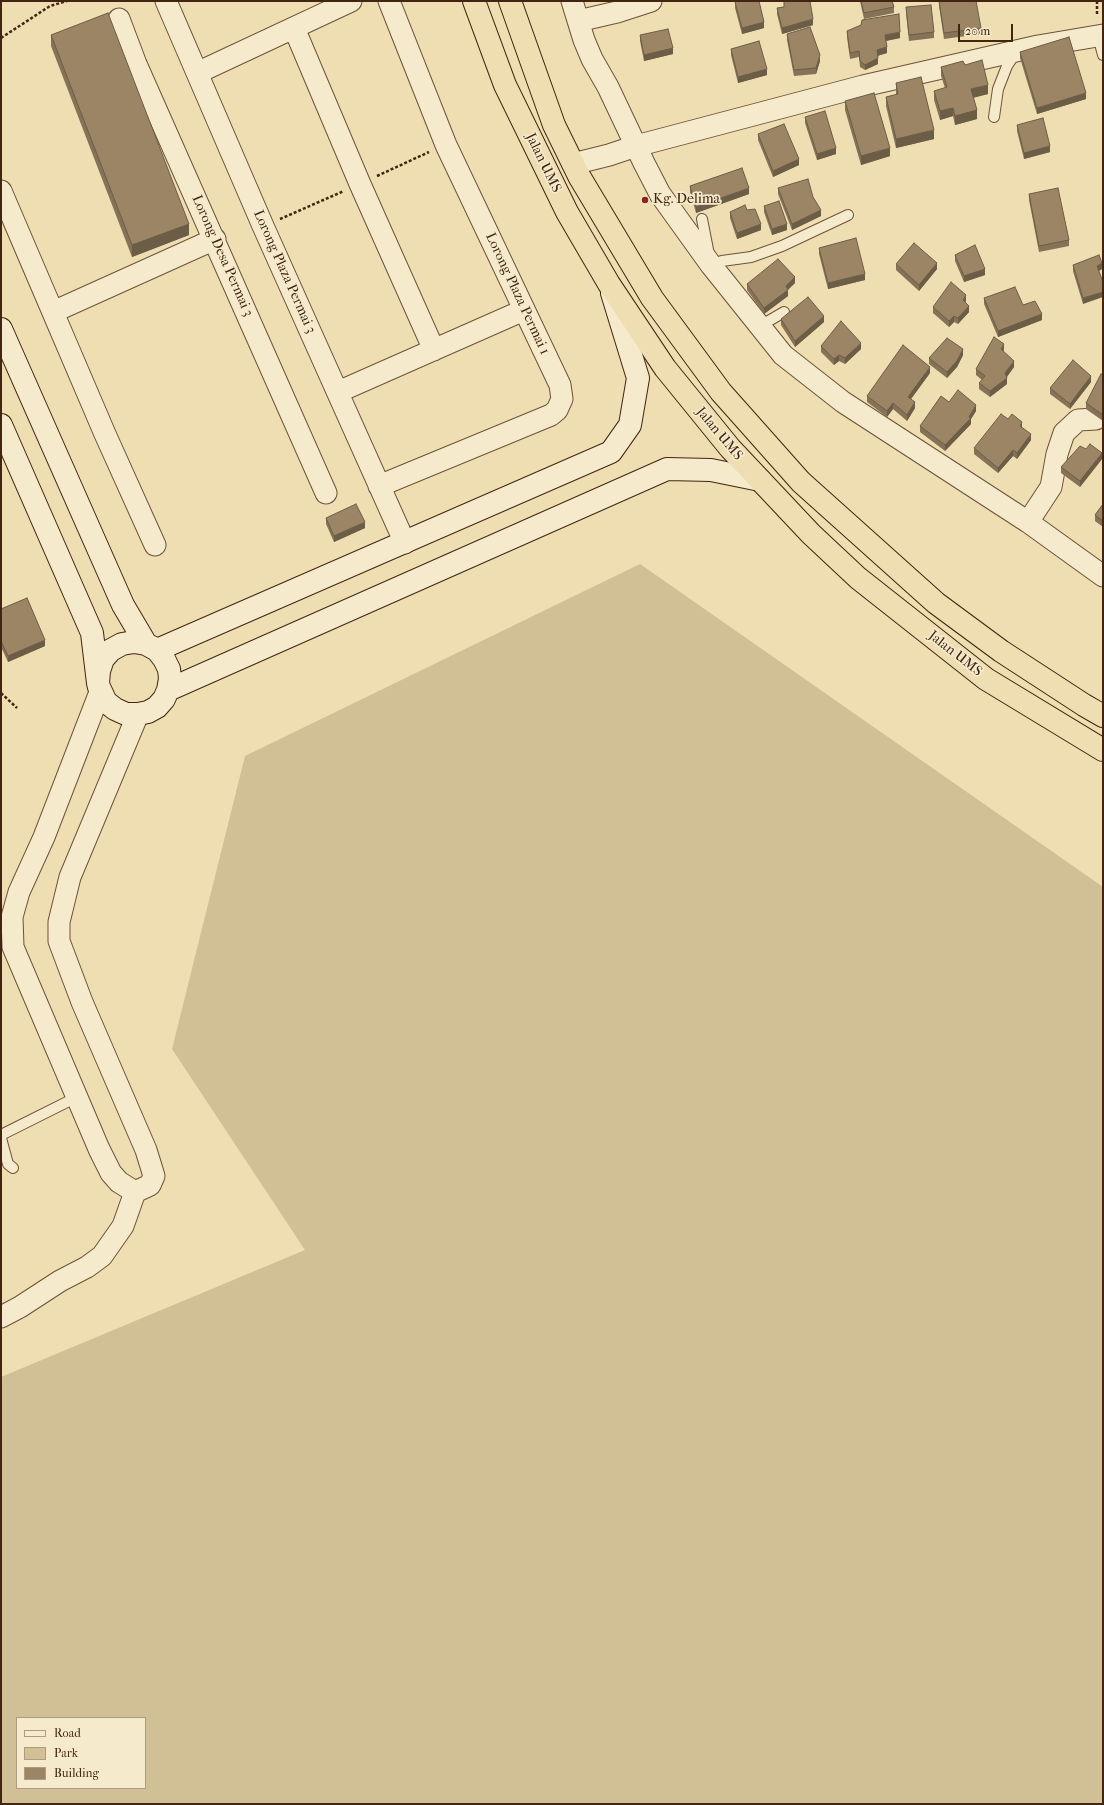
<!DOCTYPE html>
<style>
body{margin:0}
#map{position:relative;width:1104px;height:1805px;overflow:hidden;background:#efdeb1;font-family:"IM FELL French Canon",serif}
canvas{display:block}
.frame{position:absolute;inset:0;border:2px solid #412512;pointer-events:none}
.legend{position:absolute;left:16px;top:1717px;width:130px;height:72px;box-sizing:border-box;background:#f5eacc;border:1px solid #ad9b82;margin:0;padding:5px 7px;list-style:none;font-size:12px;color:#412512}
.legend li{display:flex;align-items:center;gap:8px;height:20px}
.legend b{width:20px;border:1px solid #ad9b82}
.scale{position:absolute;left:958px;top:24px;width:55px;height:18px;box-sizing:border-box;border:2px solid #412512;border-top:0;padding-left:5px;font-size:12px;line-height:14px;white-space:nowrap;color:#412512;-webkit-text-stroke:3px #f5eacc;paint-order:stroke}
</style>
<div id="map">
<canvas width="1104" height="1805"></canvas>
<div class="frame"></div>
<ul class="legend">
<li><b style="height:5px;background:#f5eacc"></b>Road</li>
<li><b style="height:11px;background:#d1bf96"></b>Park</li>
<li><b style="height:11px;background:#9b8565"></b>Building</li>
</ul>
<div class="scale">20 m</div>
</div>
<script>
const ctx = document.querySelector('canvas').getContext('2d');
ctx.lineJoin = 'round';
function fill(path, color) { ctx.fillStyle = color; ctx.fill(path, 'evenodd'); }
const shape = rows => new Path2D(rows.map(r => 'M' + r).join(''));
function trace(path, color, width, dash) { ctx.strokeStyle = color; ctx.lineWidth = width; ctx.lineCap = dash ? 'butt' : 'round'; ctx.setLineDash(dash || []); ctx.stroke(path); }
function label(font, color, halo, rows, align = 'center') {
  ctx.font = font + ' "IM FELL French Canon",serif'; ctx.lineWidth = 3.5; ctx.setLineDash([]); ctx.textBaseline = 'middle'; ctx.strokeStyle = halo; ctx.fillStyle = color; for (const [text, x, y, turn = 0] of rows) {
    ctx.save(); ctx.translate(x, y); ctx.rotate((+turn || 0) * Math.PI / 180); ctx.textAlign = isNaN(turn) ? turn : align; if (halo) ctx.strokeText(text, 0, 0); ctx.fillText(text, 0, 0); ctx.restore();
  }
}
fill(shape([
 [640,564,1103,887,1103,1804,1,1804,1,1377,305,1250,172,1049,245,756],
 [17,1718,145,1718,145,1788,17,1788]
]), '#d1bf96');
const lane = shape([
 [1098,36,1103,55],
 [994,117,998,89,1007,66,1016,52],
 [702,219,711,265,722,261,751,257,782,246,848,215],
 [760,326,784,312],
 [1,1135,77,1097],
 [1,1138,8,1164,13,1168]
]);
const street = shape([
 [166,1,263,226,405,543],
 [572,1,584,40,592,59,608,87,644,163,660,194,711,265,783,355,843,402,1028,522,1103,576],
 [119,19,136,64,326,493],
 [578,21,617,12,651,1],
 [294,28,360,184,434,350],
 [197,73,351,1],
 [573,164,609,155,636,146,863,86,1038,46,1103,35],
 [1,191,105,434,155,545],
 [53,312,215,239],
 [338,392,524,310],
 [379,486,551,415,557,410,562,399,560,385,446,145,389,1],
 [1028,522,1051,487,1057,454,1064,433,1078,420,1096,419],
 [100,692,44,837,19,892,12,917,13,947,99,1149,111,1173,119,1182,135,1192],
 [1,1317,20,1307,60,1281,87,1267,102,1256,123,1226,135,1192,150,1185,154,1176,146,1150,82,1002,59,941,59,922,70,877,138,714]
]);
const secondary = shape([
 [1,329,123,605,146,644],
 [1,425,92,633,98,683,99,687,106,702,115,709,126,714,138,714,148,712,157,707,164,699,168,690,170,679,169,669,164,659,157,650,146,644,134,642,122,644,111,650,103,659,99,671,98,683],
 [157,650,611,452,630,425,638,378,612,293],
 [168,690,667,469,711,470,760,480]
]);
const highway = shape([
 [474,1,505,85,567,212,609,284,665,368,730,448,811,534,858,578,986,679,1103,750],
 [510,1,554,125,579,176,652,298,721,392,801,482,936,603,1001,651,1084,705,1103,716]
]);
trace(lane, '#6c533a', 12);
trace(street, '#6c533a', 23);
trace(secondary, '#412512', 24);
trace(highway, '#412512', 24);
trace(shape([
 [1097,1,1097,16],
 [1,38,50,6,67,1],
 [377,176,429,152],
 [280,219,344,191],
 [1,693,17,708]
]), '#412512', 2.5, [3, 2]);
trace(lane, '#f5eacc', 10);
trace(street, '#f5eacc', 21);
trace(secondary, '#f5eacc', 22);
trace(highway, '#efdeb1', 22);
fill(shape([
 [860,1,892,1,894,7,894,13,864,19],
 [939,1,981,28,981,34,944,39,939,6],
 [735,2,764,28,742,34,735,8],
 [784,7,813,25,782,34,777,14,777,8],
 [906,7,934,32,934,38,909,41,906,13],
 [847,31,900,38,886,41,887,53,877,56,878,64,865,70,860,67,859,57,850,59,847,37],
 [787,34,820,61,816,74,794,76,787,40],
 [51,35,189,235,132,257,51,46],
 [640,35,673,54,644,61,640,41],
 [731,49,767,75,738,83,731,55],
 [1020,52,1086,99,1037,114,1020,58],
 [965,65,988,94,973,98,977,119,955,125,953,116,940,120,934,100,934,91,945,88,941,76,941,67],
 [896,83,934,139,896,148,886,106,886,97,896,95],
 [845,101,890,156,861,165,845,110],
 [805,117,836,154,817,160,805,123],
 [1017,125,1050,152,1024,159,1017,131],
 [758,134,799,165,773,177,758,140],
 [690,186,749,194,696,213,690,192],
 [778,188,813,197,821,216,792,230,778,194],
 [1029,194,1069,240,1069,246,1039,252,1029,200],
 [764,206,787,230,772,235,764,212],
 [747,210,761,230,737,239,730,218,730,212],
 [819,248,865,280,828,289,819,254],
 [955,255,985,275,964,282,955,261],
 [896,264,937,269,919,291,896,270],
 [1073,265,1102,269,1099,271,1083,304,1073,271],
 [795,283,788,290,788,296,764,314,747,290,747,284],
 [984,298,1023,305,1042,320,998,337,984,304],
 [966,301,965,302,969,312,958,324,954,322,949,327,933,313,933,307],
 [781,319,824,322,795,347,781,325],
 [821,346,861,349,845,364,839,361,834,365,821,352],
 [1004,350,1003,351,1014,367,1007,377,1007,384,990,397,979,389,979,383,982,380,976,375,976,369],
 [963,355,957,367,947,378,929,364,929,358],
 [930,373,911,399,915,408,907,421,893,409,887,417,867,402,867,396],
 [1103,375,1103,421,1086,409,1086,403],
 [1091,382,1070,409,1050,394,1050,388],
 [949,402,976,411,971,419,971,424,945,451,920,432,920,426],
 [1008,419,1022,428,1031,440,1017,459,1013,456,998,473,974,454,974,448],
 [1102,459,1080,487,1061,473,1061,467],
 [1103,504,1103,527,1095,521,1095,515],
 [326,518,365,528,334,542,326,524],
 [1,609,45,646,8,662,1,647]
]), '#857257');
fill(shape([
 [813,19,813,25,782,34,782,28],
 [764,22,764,28,742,34,742,28],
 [900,32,900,38,885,41,885,35],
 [887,47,887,53,877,56,877,50],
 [673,48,673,54,644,61,644,55],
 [820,55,820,61,816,74,816,68],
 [878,58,878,64,865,70,865,65],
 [767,69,767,75,738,83,738,77],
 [988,85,988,94,971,98,971,89],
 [1086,93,1086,99,1037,114,1037,108],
 [953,108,953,116,940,120,940,111],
 [977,110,977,119,955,125,955,116],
 [934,130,934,139,896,148,896,139],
 [1050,146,1050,152,1024,159,1024,153],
 [836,148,836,154,817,160,817,154],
 [890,148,890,156,861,165,861,156],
 [799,159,799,165,773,177,773,171],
 [749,188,749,194,696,213,696,207],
 [821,210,821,216,792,230,792,224],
 [189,224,189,235,132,257,132,245],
 [761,224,761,230,737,239,737,233],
 [787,224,787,230,772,235,772,229],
 [937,263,937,269,919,291,919,285],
 [1102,263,1102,269,1097,272,1097,266],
 [985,269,985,275,964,282,964,276],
 [865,274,865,280,828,289,828,283],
 [795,277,795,283,787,290,788,290,788,296,764,314,764,308],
 [1103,292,1103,297,1083,304,1083,298],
 [966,295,966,301,963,306,963,300],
 [969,306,969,312,958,324,958,318],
 [1042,314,1042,320,998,337,998,331],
 [824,316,824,322,795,347,795,341],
 [954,316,954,322,949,327,949,321],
 [861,343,861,349,845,364,845,358],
 [1004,344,1004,350,1001,355,1001,349],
 [963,349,963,355,957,367,947,378,947,372],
 [839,355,839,361,834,365,834,359],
 [1014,361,1014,367,1005,379,1005,373],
 [930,367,930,373,908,403,908,397],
 [1091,376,1091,382,1070,409,1070,404],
 [1007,378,1007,384,990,397,990,391],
 [915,402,915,408,907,421,907,415],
 [893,403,893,409,887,417,887,411],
 [976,405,976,411,971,419,971,424,945,451,945,445,969,417],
 [1022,422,1022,428,1020,426],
 [1031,434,1031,440,1017,459,1017,453],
 [1013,450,1013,456,998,473,998,468],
 [1102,453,1102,459,1080,487,1080,481],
 [365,522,365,528,334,542,334,536],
 [45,640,45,646,8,662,8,656]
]), '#6c5d47');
const building = shape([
 [737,1,759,1,764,22,742,28,735,2,737,1],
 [784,1,810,1,813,19,782,28,777,8,784,7,784,1],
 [861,1,892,1,894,7,864,13,861,1],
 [939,1,976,1,981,28,944,33,939,1],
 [931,5,934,32,909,35,906,7,931,5],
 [108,13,189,224,132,245,51,35,108,13],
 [899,14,900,32,885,35,887,47,877,50,878,58,865,65,860,61,859,51,850,53,847,31,861,25,862,20,899,14],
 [810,27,820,55,816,68,794,70,787,34,810,27],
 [668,29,673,48,644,55,640,35,668,29],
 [1069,37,1086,93,1037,108,1020,52,1069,37],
 [759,41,767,69,738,77,731,49,759,41],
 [982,60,988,85,971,89,977,110,955,116,953,108,940,111,934,91,947,87,941,67,963,61,965,65,982,60],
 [921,77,934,130,896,139,886,97,898,94,896,83,921,77],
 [874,93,890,148,861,156,845,101,874,93],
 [825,111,836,148,817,154,805,117,825,111],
 [1043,118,1050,146,1024,153,1017,125,1043,118],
 [784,124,799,159,773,171,758,134,784,124],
 [742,168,749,188,696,207,690,186,742,168],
 [808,179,813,197,821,210,792,224,778,188,808,179],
 [1058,188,1069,240,1039,246,1029,194,1058,188],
 [779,201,787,224,772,229,764,206,779,201],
 [745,205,747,210,755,209,761,224,737,233,730,212,745,205],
 [856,238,865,274,828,283,819,248,856,238],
 [914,243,937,263,919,285,896,264,914,243],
 [975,245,985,269,964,276,955,255,975,245],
 [1099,255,1102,263,1097,266,1103,282,1103,292,1083,298,1073,265,1099,255],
 [778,259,795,277,786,286,788,290,764,308,747,284,778,259],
 [951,282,966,295,963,300,969,306,958,318,954,316,949,321,933,307,951,282],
 [1015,287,1023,305,1035,301,1042,314,998,331,984,298,1015,287],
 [808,297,824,316,795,341,781,319,808,297],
 [841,321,861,343,845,358,839,355,834,359,821,346,841,321],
 [994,337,1004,344,1001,349,1014,361,1005,373,1007,378,990,391,979,383,985,376,976,369,994,337],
 [947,338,963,349,957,361,947,372,929,358,947,338],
 [903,345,930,367,908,397,915,402,907,415,893,403,887,411,867,396,903,345],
 [1073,360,1091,376,1070,404,1050,388,1073,360],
 [1101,374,1103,375,1103,415,1086,403,1101,374],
 [958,390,976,405,969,417,971,418,945,445,920,426,941,396,949,402,958,390],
 [1001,414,1008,419,1012,414,1022,422,1020,426,1031,434,1017,453,1013,450,998,468,974,448,1001,414],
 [1090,444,1102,453,1080,481,1061,467,1080,446,1086,449,1090,444],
 [356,504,365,522,334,536,326,518,356,504],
 [1103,504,1103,521,1095,515,1103,504],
 [27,598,45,640,8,656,1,641,1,609,27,598]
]);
fill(building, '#9b8565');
trace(building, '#6c5d47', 1);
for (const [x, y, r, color] of [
 [645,200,4,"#8f2418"]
]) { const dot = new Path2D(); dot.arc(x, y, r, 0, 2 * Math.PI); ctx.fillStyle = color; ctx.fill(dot); trace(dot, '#f5eacc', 1.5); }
label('14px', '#412512', '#f5eacc', [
 ["Jalan UMS",543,163,64],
 ["Lorong Desa Permai 3",222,256,66],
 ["Lorong Plaza Permai 3",284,272,66],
 ["Lorong Plaza Permai 1",517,294,65],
 ["Jalan UMS",719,434,50],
 ["Jalan UMS",955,654,38]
]);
label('14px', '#412512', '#f5eacc', [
 ["Kg. Delima",653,200]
], 'left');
</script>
